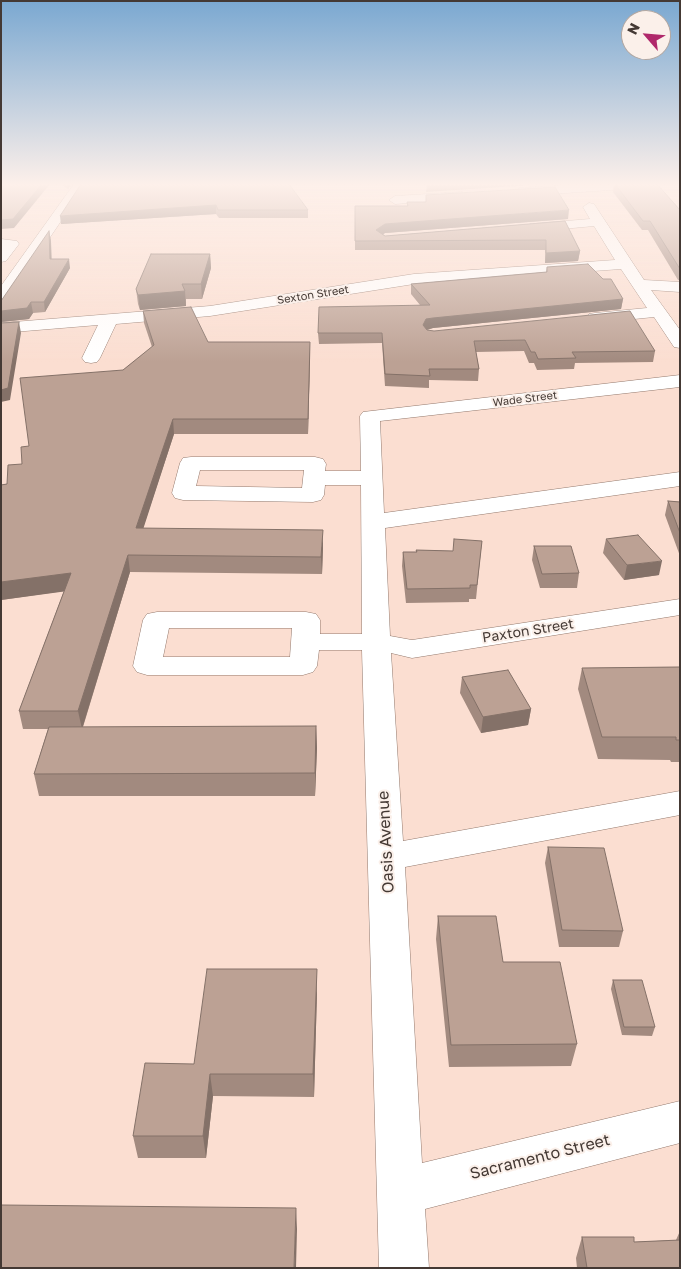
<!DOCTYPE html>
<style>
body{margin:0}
#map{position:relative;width:681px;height:1269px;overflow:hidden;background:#fbded1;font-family:"Golos Text",sans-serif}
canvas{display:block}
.frame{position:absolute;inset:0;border:2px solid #443934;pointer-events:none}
.north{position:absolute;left:621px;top:10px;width:50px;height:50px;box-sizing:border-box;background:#fbf0ea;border:1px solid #b2a7a1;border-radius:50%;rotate:297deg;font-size:14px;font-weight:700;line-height:20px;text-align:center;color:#443934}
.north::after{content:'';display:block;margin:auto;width:18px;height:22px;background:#b0286b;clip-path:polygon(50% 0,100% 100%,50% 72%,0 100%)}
</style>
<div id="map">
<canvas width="681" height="1269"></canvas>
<div class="frame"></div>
<div class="north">N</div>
</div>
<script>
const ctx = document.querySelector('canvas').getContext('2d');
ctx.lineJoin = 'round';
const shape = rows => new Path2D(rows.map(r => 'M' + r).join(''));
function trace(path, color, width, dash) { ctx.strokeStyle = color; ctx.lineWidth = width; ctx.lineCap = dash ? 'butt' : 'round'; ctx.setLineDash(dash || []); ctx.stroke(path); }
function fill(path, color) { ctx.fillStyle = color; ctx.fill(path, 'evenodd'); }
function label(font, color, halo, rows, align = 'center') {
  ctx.font = font + ' "Golos Text",sans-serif'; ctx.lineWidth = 4; ctx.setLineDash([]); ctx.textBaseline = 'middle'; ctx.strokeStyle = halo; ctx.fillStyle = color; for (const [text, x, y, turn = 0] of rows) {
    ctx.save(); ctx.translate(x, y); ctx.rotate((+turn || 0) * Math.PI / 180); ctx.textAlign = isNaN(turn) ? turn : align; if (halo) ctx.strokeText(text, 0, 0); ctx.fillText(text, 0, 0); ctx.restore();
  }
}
const minor = shape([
 [74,184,86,184,7,301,1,303,1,286,74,184],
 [585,184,647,184,641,188,520,196,514,192,520,188,585,184],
 [462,192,468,196,466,199,395,204,389,200,395,196,462,192],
 [589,203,594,204,644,280,680,282,680,292,651,290,680,330,680,348,674,347,654,317,595,323,589,322,587,318,589,314,595,313,647,308,621,269,414,284,210,316,116,324,100,358,97,362,91,363,85,362,82,358,98,325,1,333,1,323,210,306,414,274,615,260,594,226,530,232,523,228,530,224,590,219,583,207,589,203],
 [1,239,17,241,19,244,6,261,1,262,1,239],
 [680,375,680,387,380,421,384,513,680,472,680,486,385,528,390,636,412,640,680,599,680,615,412,658,391,653,403,841,680,791,680,815,405,867,422,1163,680,1101,680,1143,425,1209,429,1268,379,1268,362,650,319,650,317,666,313,672,303,675,147,675,137,672,133,666,143,620,147,614,157,612,306,612,316,614,320,620,320,634,362,634,361,485,325,485,324,495,321,500,313,502,183,500,175,498,172,493,180,463,183,458,191,457,315,457,323,459,326,464,325,471,361,471,360,416,363,412,680,375],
 [200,470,304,470,302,488,196,486,200,470],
 [169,628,292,628,290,657,163,657,169,628]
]);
trace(minor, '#93796d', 1);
fill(minor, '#fff');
fill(shape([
 [61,184,72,184,68,189],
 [81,184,308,210,308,218,219,218,216,214,61,224],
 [614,184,657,184,680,210,680,280,678,280,648,230,642,230,613,192],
 [407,202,568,219,385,233,383,234,385,236,565,221,580,251,578,261,545,263,545,250,355,250,355,206,407,206],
 [49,231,51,241,51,259,70,268,45,312,33,313,29,319,1,322],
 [210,254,211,268,202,299,186,299,186,306,140,310,138,304,136,289],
 [547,267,603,279,623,299,621,309,433,328,427,330,434,331,655,351,653,362,575,363,574,369,537,370,534,363,529,363,524,351,476,352,479,369,478,381,429,380,429,388,385,386,382,343,319,344,318,333,420,305,411,294,411,284,546,272],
 [143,311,208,342,310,342,310,355,308,434,174,434,143,528,323,547,322,574,130,572,83,727,316,726,317,748,315,796,39,796,34,774,48,729,23,729,19,711,64,591,1,600,1,485,7,484,22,464,29,446,152,347,144,323],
 [668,501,680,502,680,556,665,515],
 [606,539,659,575,624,580,603,553],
 [482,541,476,599,469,599,469,602,406,603,402,566,403,552,416,552,416,550,453,551],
 [534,546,579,573,577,588,540,588,532,560],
 [680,667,680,762,671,762,670,760,598,759,578,689,582,668],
 [462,677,531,709,528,725,481,733,460,693],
 [548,847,623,931,619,947,559,947,545,863],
 [438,916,503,962,577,1044,571,1066,449,1067,436,939],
 [613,980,655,1027,652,1036,622,1035,611,989],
 [317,992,314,1097,213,1096,206,1158,138,1158,133,1136,194,1064],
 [680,1231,680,1268,577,1268,576,1258,582,1237,634,1242,676,1240]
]), '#a28a7f');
fill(shape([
 [42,184,50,184,14,228,1,229,1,220],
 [67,184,72,184,68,189],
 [454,184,547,184,426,192,427,186],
 [216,205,216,214,61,224,60,216],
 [569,210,568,219,385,233,376,240,376,230,385,224],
 [49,231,51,241,52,268,50,259],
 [580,251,578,261,545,263,546,253],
 [210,254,211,268,202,299,201,284],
 [69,259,70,268,45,312,44,302],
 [185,291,186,306,140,310,138,295],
 [623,299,621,309,433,328,426,330,423,325,426,319,433,318],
 [31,302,33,313,29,319,1,322,1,311],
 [19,322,21,333,10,400,1,402,1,390],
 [310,342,310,355,308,434,308,419],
 [173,419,174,434,138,545,136,528],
 [323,530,323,547,322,574,321,557],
 [128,555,130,572,82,729,78,711],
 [662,561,659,575,624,580,627,565],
 [71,573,75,590,1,600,1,582],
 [531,709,528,725,481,733,483,717],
 [316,726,317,748,315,796,315,773],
 [317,969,317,992,314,1097,313,1074],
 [210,1074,213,1096,206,1158,203,1136],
 [296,1208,297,1229,296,1268,294,1268]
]), '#847168');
const building = shape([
 [1,184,42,184,13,219,1,220,1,184],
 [81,184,289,184,308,210,218,210,216,205,60,216,81,184],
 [427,184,454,184,427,186,427,184],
 [615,184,657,184,680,210,680,269,650,221,643,221,615,184],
 [555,187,569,210,385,224,376,230,385,236,565,221,580,251,546,253,546,240,355,241,355,206,408,206,407,202,426,202,426,195,555,187],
 [49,231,50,259,69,259,44,302,31,302,27,308,1,311,1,301,49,231],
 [151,254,210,254,201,284,182,284,185,291,138,295,136,289,151,254],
 [588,264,603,279,611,279,623,299,433,318,426,319,423,325,427,330,434,331,630,311,655,351,572,352,576,358,538,359,535,352,531,352,525,340,474,341,479,369,429,369,430,376,385,374,382,333,318,333,319,307,430,305,411,284,547,272,547,267,588,264],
 [191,307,208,342,310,342,308,419,173,419,136,528,323,530,321,557,128,555,78,711,19,711,71,573,1,582,1,485,7,484,8,465,22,464,21,447,29,446,20,378,123,370,154,345,143,311,191,307],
 [19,322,8,388,1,390,1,323,19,322],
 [668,501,680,502,680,533,668,501],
 [638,535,662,561,627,565,606,539,638,535],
 [454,539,482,541,477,585,470,585,470,588,407,589,403,552,417,552,416,550,453,551,454,539],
 [534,546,571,546,579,573,542,574,534,546],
 [680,667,680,740,676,740,676,737,602,737,582,668,680,667],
 [508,670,531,709,483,717,462,677,508,670],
 [316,726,315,773,34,774,49,727,316,726],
 [548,847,604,848,623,931,562,930,548,847],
 [438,916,496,916,503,962,560,962,577,1044,451,1045,438,916],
 [207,969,317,969,313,1074,210,1074,203,1136,133,1136,145,1063,194,1064,207,969],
 [613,980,642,980,655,1027,624,1027,613,980],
 [1,1205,296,1208,294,1268,1,1268,1,1205],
 [582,1237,634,1237,634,1242,680,1240,680,1268,587,1268,582,1237]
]);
fill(building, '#bca194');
trace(building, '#847168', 1);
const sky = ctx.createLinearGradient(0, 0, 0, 362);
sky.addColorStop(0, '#7aa8d1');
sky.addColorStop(0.51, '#fdf0ea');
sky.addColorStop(1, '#fdf0ea00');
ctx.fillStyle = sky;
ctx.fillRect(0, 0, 681, 362);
label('11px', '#443934', '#fbf0ea', [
 ["Sexton Street",313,295,-9],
 ["Wade Street",525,399,-7]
]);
label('14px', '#443934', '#fbf0ea', [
 ["Paxton Street",528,631,-9]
]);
label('16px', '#443934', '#fbf0ea', [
 ["Oasis Avenue",386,842,-93],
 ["Sacramento Street",540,1157,-14]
]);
</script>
